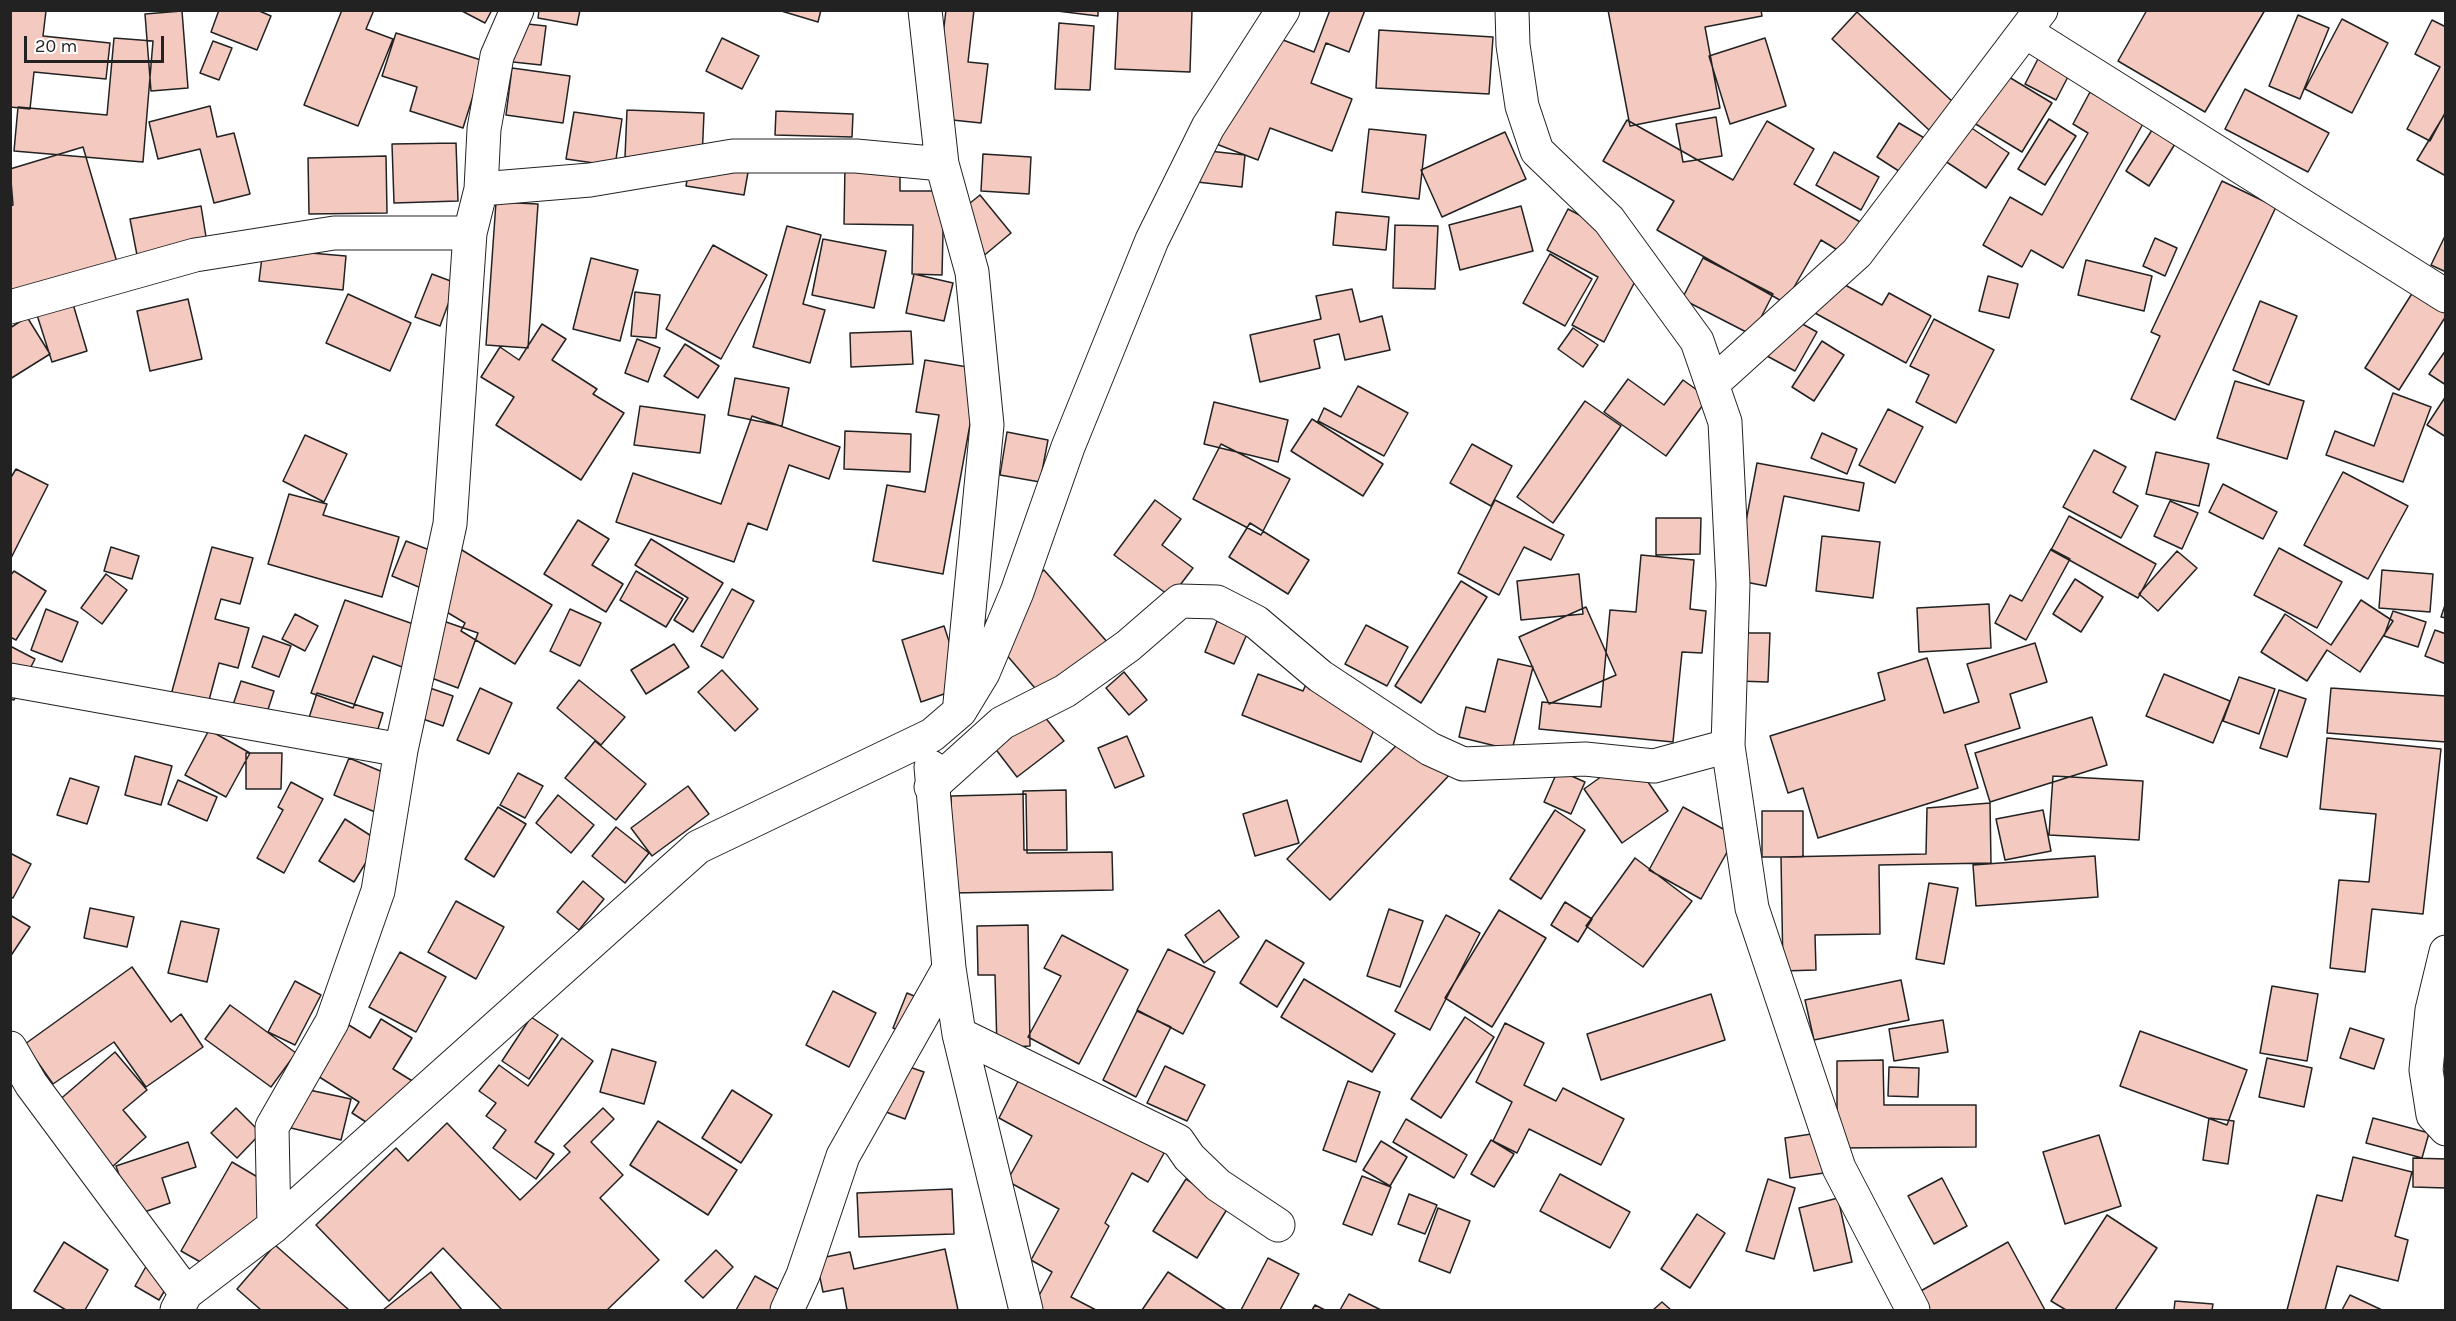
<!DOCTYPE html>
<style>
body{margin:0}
#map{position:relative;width:2456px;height:1321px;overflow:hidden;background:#fff;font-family:Karla,sans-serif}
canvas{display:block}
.frame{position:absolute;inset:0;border:12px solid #222;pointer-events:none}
.scale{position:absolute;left:24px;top:36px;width:140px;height:27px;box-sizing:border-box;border:3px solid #222;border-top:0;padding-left:8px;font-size:18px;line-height:21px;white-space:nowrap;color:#222;-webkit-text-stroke:4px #fff;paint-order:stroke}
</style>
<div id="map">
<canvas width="2456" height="1321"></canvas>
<div class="frame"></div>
<div class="scale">20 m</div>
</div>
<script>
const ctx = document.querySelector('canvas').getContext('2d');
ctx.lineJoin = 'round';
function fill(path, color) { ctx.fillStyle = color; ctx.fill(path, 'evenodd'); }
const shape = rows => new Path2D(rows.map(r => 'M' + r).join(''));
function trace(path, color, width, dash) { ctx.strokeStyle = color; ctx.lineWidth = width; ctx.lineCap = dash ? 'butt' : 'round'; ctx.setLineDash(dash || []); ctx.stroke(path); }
const building = shape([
 [11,10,46,11,43,36,110,43,106,79,34,72,30,109,10,107,11,10],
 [219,10,257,10,271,16,257,50,211,32,219,10],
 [342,10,374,10,366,29,393,39,358,126,304,105,342,10],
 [460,10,492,10,485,23,460,10],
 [539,10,580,10,577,25,538,18,539,10],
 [778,10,821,10,818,22,778,10],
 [946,10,974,10,968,62,988,64,981,123,933,118,946,10],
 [1049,10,1098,10,1098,16,1049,10],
 [1118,10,1192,10,1190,72,1115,69,1118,10],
 [1330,10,1365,10,1349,52,1326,43,1311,83,1352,99,1332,151,1270,128,1258,160,1211,142,1255,29,1314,52,1330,10],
 [1608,10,1761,10,1762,16,1705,27,1720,108,1630,126,1608,10],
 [2147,10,2265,10,2205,112,2118,61,2147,10],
 [182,11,188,88,151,91,145,14,182,11],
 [1857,12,1954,103,1929,130,1832,39,1857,12],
 [2298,15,2329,28,2300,99,2269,86,2298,15],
 [2342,19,2388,43,2352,113,2305,89,2342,19],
 [2432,20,2446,27,2446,111,2430,141,2407,129,2440,67,2415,54,2432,20],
 [518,23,546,26,541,65,513,62,518,23],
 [1059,23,1094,26,1090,90,1055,89,1059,23],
 [1379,30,1493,37,1489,94,1376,88,1379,30],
 [396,33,484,61,463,128,410,111,417,87,382,76,396,33],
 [114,38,153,41,143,162,14,151,18,107,107,115,114,38],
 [722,38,759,56,742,89,706,71,722,38],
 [1765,38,1786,106,1730,124,1709,56,1765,38],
 [213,41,232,48,219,80,200,73,213,41],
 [2041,53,2072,69,2056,100,2025,84,2041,53],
 [512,68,570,76,563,123,506,115,512,68],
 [1999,71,2052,103,2022,152,1969,120,1999,71],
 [2245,89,2329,133,2308,172,2225,129,2245,89],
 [2090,92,2144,122,2063,268,2031,250,2022,267,1983,245,2010,197,2042,215,2088,133,2073,124,2090,92],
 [210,106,217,137,234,133,250,194,214,203,200,149,158,159,149,122,210,106],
 [627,110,704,113,702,160,625,157,627,110],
 [776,111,853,114,852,137,775,135,776,111],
 [574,112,622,119,615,166,566,159,574,112],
 [2446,112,2446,176,2417,160,2446,112],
 [1716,117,1722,156,1683,162,1676,124,1716,117],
 [2049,119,2076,136,2045,185,2018,169,2049,119],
 [1627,120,1733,180,1767,121,1814,149,1794,184,1862,223,1844,254,1821,240,1785,303,1657,230,1674,201,1603,161,1627,120],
 [1899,123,1926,139,1905,175,1877,157,1899,123],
 [1964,123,2009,153,1986,188,1942,159,1964,123],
 [1369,129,1426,135,1419,199,1362,192,1369,129],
 [2152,130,2175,144,2149,186,2126,171,2152,130],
 [1505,132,1526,179,1442,217,1421,170,1505,132],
 [456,143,458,201,394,203,392,144,456,143],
 [83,147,119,269,10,301,10,206,13,205,10,169,83,147],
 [1200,150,1245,155,1242,187,1197,182,1200,150],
 [692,151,750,161,744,195,686,186,692,151],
 [1834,152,1879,177,1861,210,1816,185,1834,152],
 [983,154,1031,157,1029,194,981,191,983,154],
 [386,156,387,213,309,214,308,158,386,156],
 [845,165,900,166,900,191,944,191,942,275,912,274,913,225,844,224,845,165],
 [2222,181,2276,207,2175,420,2131,399,2160,336,2151,332,2222,181],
 [980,195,1011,233,981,258,949,220,980,195],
 [496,202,538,204,528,348,486,345,496,202],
 [201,206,207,243,137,255,130,219,201,206],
 [1521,206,1533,251,1460,270,1449,225,1521,206],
 [1568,209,1650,252,1604,342,1572,325,1598,277,1547,250,1568,209],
 [1336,212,1389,217,1386,250,1333,245,1336,212],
 [1395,225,1438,226,1435,289,1393,288,1395,225],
 [787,226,821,235,803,304,825,310,810,363,753,347,787,226],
 [2446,234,2446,272,2431,265,2446,234],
 [2155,238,2177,248,2165,276,2143,266,2155,238],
 [823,239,886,251,874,308,812,295,823,239],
 [713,245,767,275,721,359,666,329,713,245],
 [263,249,346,256,343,290,259,281,263,249],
 [1550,254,1592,279,1565,326,1523,303,1550,254],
 [591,258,638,270,620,341,573,329,591,258],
 [1703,258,1773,294,1752,335,1682,299,1703,258],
 [2086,260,2152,276,2144,311,2078,295,2086,260],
 [432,274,456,283,440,326,415,317,432,274],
 [914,274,953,283,944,321,906,313,914,274],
 [1988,276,2018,284,2009,318,1979,311,1988,276],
 [1834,279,1882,305,1889,293,1931,316,1906,363,1815,313,1834,279],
 [2418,284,2446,301,2446,316,2399,390,2365,368,2418,284],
 [1352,289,1360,322,1382,316,1390,350,1345,360,1339,334,1314,340,1320,368,1260,382,1250,335,1321,319,1316,296,1352,289],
 [635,292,660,295,656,338,631,336,635,292],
 [348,294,411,323,390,371,326,343,348,294],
 [188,299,202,359,150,371,137,311,188,299],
 [2260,301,2297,316,2269,385,2233,370,2260,301],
 [73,304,87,351,52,362,37,315,73,304],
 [1788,316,1817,332,1795,371,1767,356,1788,316],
 [27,317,50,354,10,379,10,328,27,317],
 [1934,319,1994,350,1956,423,1916,402,1929,375,1910,366,1934,319],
 [542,324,566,339,552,360,597,389,593,394,624,413,581,480,496,425,514,397,481,377,500,347,519,360,542,324],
 [1573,328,1598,345,1583,367,1558,349,1573,328],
 [911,331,913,364,851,367,850,333,911,331],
 [637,339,660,348,648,382,625,373,637,339],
 [1822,341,1844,355,1814,401,1792,387,1822,341],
 [685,344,719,366,698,398,664,376,685,344],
 [2446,350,2446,385,2429,374,2446,350],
 [925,360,980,369,943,574,873,561,887,485,925,492,939,415,916,412,925,360],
 [735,378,789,388,782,426,728,415,735,378],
 [1628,379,1664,405,1683,380,1708,398,1666,456,1604,412,1628,379],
 [2235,381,2304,401,2287,459,2217,438,2235,381],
 [1358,386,1408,413,1384,456,1318,421,1324,408,1341,417,1358,386],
 [2393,393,2431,407,2403,482,2326,455,2335,431,2374,446,2393,393],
 [2446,396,2446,437,2427,425,2446,396],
 [1585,401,1621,426,1553,523,1517,497,1585,401],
 [1214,402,1288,420,1278,462,1204,444,1214,402],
 [640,406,705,415,700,453,634,445,640,406],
 [1888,409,1923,427,1895,483,1859,465,1888,409],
 [752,416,840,447,829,479,789,465,767,530,748,523,734,562,616,522,633,473,721,504,752,416],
 [1312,419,1383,464,1363,496,1291,451,1312,419],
 [845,431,911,434,910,472,844,469,845,431],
 [1007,432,1048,440,1040,482,1000,475,1007,432],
 [1822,433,1857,449,1847,474,1811,458,1822,433],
 [305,435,347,454,324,502,283,481,305,435],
 [1221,444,1290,479,1261,535,1193,499,1221,444],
 [1472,444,1512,466,1491,506,1450,483,1472,444],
 [2094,450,2126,467,2113,492,2138,506,2121,538,2063,507,2094,450],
 [2156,452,2209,464,2199,506,2146,494,2156,452],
 [1757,463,1864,483,1859,511,1784,496,1766,586,1735,580,1757,463],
 [16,469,48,485,10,560,10,479,16,469],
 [2343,472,2408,506,2368,579,2304,545,2343,472],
 [2223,484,2277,512,2263,539,2209,512,2223,484],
 [289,494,327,504,323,515,399,537,382,597,268,564,289,494],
 [1155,500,1181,519,1162,545,1193,568,1171,597,1114,555,1155,500],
 [1495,500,1564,535,1551,560,1524,547,1499,595,1458,573,1495,500],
 [2170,501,2198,513,2182,549,2154,536,2170,501],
 [2069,516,2156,564,2138,598,2051,550,2069,516],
 [1656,518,1701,518,1700,554,1656,555,1656,518],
 [578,520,609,539,592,565,623,584,606,612,544,574,578,520],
 [1250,523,1309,560,1288,594,1229,557,1250,523],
 [1822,536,1880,542,1873,598,1816,591,1822,536],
 [651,539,723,583,693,632,674,620,688,598,635,565,651,539],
 [406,541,440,554,426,590,392,576,406,541],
 [111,547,139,556,132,579,104,571,111,547],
 [212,547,253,558,240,604,221,599,215,619,249,628,238,668,219,663,201,730,164,720,212,547],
 [457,547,552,605,515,664,461,631,465,623,425,599,457,547],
 [2279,548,2342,582,2317,628,2254,595,2279,548],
 [2051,549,2070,559,2026,640,1995,623,2010,595,2022,601,2051,549],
 [2177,551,2197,568,2158,611,2139,594,2177,551],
 [1641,555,1694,560,1690,609,1706,611,1702,653,1682,652,1673,742,1539,729,1542,702,1601,707,1610,610,1636,612,1641,555],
 [1044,570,1116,652,1052,708,981,625,1044,570],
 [2382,570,2433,574,2430,612,2379,608,2382,570],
 [14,571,46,591,16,640,10,637,10,576,14,571],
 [636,571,683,599,666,627,620,600,636,571],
 [106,574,127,590,102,624,81,608,106,574],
 [1579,574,1583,614,1521,620,1517,581,1579,574],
 [2075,579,2103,597,2081,632,2053,614,2075,579],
 [1461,581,1487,597,1421,703,1395,686,1461,581],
 [732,589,754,601,723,658,701,646,732,589],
 [345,600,419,626,423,614,478,633,458,688,373,656,353,708,311,693,345,600],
 [2361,600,2393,621,2360,672,2327,650,2307,681,2261,652,2285,614,2331,645,2361,600],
 [2446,602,2446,618,2441,617,2446,602],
 [1989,604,1991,648,1919,652,1917,608,1989,604],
 [1586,607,1616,675,1549,704,1519,637,1586,607],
 [46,609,78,622,62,662,31,650,46,609],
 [570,609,601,623,580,666,550,651,570,609],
 [2393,611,2426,622,2418,647,2384,636,2393,611],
 [295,614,318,626,305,651,282,639,295,614],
 [1217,621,1247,634,1234,664,1205,652,1217,621],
 [1366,625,1408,647,1387,686,1345,664,1366,625],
 [944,626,964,687,921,702,902,640,944,626],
 [2435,630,2446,634,2446,664,2425,656,2435,630],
 [1740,633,1770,633,1768,682,1737,681,1740,633],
 [263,636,291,646,279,677,252,667,263,636],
 [2035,643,2047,682,2010,694,2020,728,1965,745,1978,788,1818,838,1803,788,1788,793,1770,736,1885,700,1878,673,1927,658,1944,713,1979,702,1967,664,2035,643],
 [674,644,689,667,646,694,631,670,674,644],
 [10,646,35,659,14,700,10,699,10,646],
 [1498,659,1533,667,1512,750,1459,737,1466,707,1485,712,1498,659],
 [722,670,758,709,735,731,698,692,722,670],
 [1124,672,1147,700,1129,715,1106,688,1124,672],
 [1311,673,1385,702,1361,762,1242,715,1258,674,1303,691,1311,673],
 [2164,674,2230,701,2213,743,2146,716,2164,674],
 [2239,677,2275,689,2259,734,2223,721,2239,677],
 [579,680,625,717,601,745,557,708,579,680],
 [241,681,274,691,264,722,231,711,241,681],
 [427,687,453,696,443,726,417,717,427,687],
 [480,688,512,703,489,754,457,740,480,688],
 [2331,688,2446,696,2446,742,2327,733,2331,688],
 [2279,690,2306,699,2287,757,2260,748,2279,690],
 [317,693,383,713,372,748,306,727,317,693],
 [1040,711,1064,741,1017,777,994,747,1040,711],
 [2092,717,2107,765,1990,802,1975,753,2092,717],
 [1416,725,1458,766,1330,900,1287,859,1416,725],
 [209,730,250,753,226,797,185,775,209,730],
 [1127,736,1144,776,1115,788,1098,748,1127,736],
 [2327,738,2441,749,2423,914,2372,909,2365,972,2330,968,2339,880,2369,882,2376,814,2320,809,2327,738],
 [595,741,646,784,616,820,565,778,595,741],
 [246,753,282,753,281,789,246,789,246,753],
 [135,756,172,766,161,805,125,795,135,756],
 [1630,756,1668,811,1622,843,1584,789,1630,756],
 [349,758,390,775,375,812,334,795,349,758],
 [1558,770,1585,782,1571,814,1544,802,1558,770],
 [518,773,543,786,525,818,500,805,518,773],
 [2053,776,2143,781,2139,840,2049,835,2053,776],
 [70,778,99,787,87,824,57,815,70,778],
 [178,780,217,797,207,821,168,804,178,780],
 [291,782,323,799,284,873,257,858,283,810,278,807,291,782],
 [688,786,709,814,652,856,631,828,688,786],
 [1066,790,1067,850,1024,850,1023,791,1066,790],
 [1026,794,1027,853,1112,852,1113,890,953,893,951,796,1026,794],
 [558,795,594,825,571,853,536,823,558,795],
 [1287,800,1299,843,1255,856,1243,814,1287,800],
 [1990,803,1991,863,1879,865,1880,934,1815,935,1816,970,1783,971,1781,857,1926,854,1927,808,1990,803],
 [498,807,526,824,494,877,465,859,498,807],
 [1683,807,1736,836,1701,899,1649,870,1683,807],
 [1555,810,1585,830,1541,899,1510,879,1555,810],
 [2043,810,2051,851,2005,860,1996,819,2043,810],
 [1762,811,1803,811,1803,857,1762,857,1762,811],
 [345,819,379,841,354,882,319,861,345,819],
 [616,827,649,853,625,883,592,856,616,827],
 [10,853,31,864,13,898,10,897,10,853],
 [2095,856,2098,897,1976,906,1973,865,2095,856],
 [1635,858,1692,901,1643,967,1586,926,1635,858],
 [583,881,604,899,579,930,557,912,583,881],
 [1929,883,1958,888,1944,964,1916,959,1929,883],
 [456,901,504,927,476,979,428,952,456,901],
 [1565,902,1592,919,1578,942,1551,925,1565,902],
 [90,908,134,917,127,947,84,938,90,908],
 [1389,909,1423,921,1400,987,1367,976,1389,909],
 [1219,910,1239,937,1204,963,1185,935,1219,910],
 [1499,910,1546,938,1492,1027,1445,998,1499,910],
 [10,915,30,927,10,957,10,915],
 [1446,915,1480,933,1430,1030,1395,1011,1446,915],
 [181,921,219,929,207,982,168,973,181,921],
 [1028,925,1030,1046,997,1048,995,975,978,975,977,926,1028,925],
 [1062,935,1128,970,1079,1064,1028,1037,1061,976,1044,968,1062,935],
 [1266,940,1304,963,1277,1007,1240,983,1266,940],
 [1168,949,1215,972,1183,1034,1137,1010,1168,949],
 [400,952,446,977,416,1032,369,1007,400,952],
 [132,967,171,1022,181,1014,203,1047,146,1087,114,1042,53,1084,25,1044,132,967],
 [1304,979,1395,1034,1372,1072,1281,1017,1304,979],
 [1901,980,1909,1020,1814,1040,1805,1000,1901,980],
 [295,981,321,995,295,1045,268,1032,295,981],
 [2272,986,2318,994,2307,1061,2260,1053,2272,986],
 [833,991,876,1013,849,1067,806,1045,833,991],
 [907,993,940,1007,926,1042,893,1028,907,993],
 [1711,994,1725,1040,1601,1080,1587,1034,1711,994],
 [230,1005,296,1053,271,1087,205,1039,230,1005],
 [1137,1011,1171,1027,1136,1097,1103,1080,1137,1011],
 [531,1017,558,1035,529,1079,502,1061,531,1017],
 [1465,1017,1494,1037,1441,1118,1411,1099,1465,1017],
 [381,1019,412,1038,393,1069,414,1082,383,1133,352,1113,359,1102,313,1073,344,1022,370,1038,381,1019],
 [1943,1020,1948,1052,1894,1061,1889,1029,1943,1020],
 [1505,1023,1544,1043,1524,1085,1556,1101,1563,1088,1624,1119,1601,1165,1529,1129,1517,1153,1493,1141,1512,1102,1476,1082,1505,1023],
 [2350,1028,2384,1039,2374,1069,2340,1058,2350,1028],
 [2140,1031,2247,1070,2227,1125,2120,1086,2140,1031],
 [562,1038,593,1061,535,1142,554,1154,536,1179,493,1148,506,1130,486,1116,496,1103,479,1091,499,1065,528,1086,562,1038],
 [612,1049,656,1062,644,1104,600,1092,612,1049],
 [115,1052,147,1090,123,1110,146,1137,112,1167,57,1102,115,1052],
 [2267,1058,2312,1068,2304,1107,2259,1097,2267,1058],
 [1883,1060,1884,1105,1976,1105,1976,1147,1837,1148,1837,1061,1883,1060],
 [895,1062,924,1072,905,1119,878,1109,895,1062],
 [1165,1066,1205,1085,1187,1121,1147,1103,1165,1066],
 [1889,1067,1919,1068,1918,1097,1888,1096,1889,1067],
 [1025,1068,1168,1146,1148,1182,1132,1173,1105,1223,1109,1226,1071,1297,1096,1310,1031,1310,1052,1272,1031,1260,1059,1209,1007,1181,1032,1136,999,1118,1025,1068],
 [1348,1081,1380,1092,1356,1162,1323,1150,1348,1081],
 [300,1088,351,1099,341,1140,291,1128,300,1088],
 [732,1090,772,1115,741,1163,702,1138,732,1090],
 [236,1108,261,1133,237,1158,211,1133,236,1108],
 [603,1108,614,1119,591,1142,623,1175,600,1198,659,1260,607,1310,502,1310,443,1248,389,1301,316,1225,396,1148,408,1161,447,1123,520,1200,570,1152,564,1146,603,1108],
 [2209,1118,2234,1121,2228,1164,2203,1160,2209,1118],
 [2373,1118,2429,1133,2422,1158,2366,1143,2373,1118],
 [1406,1119,1467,1155,1454,1178,1393,1142,1406,1119],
 [658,1121,737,1170,708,1215,630,1165,658,1121],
 [1818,1133,1824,1173,1790,1178,1785,1138,1818,1133],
 [2099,1135,2121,1206,2065,1224,2043,1152,2099,1135],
 [1491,1140,1514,1154,1494,1187,1471,1174,1491,1140],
 [1381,1141,1407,1157,1390,1186,1363,1170,1381,1141],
 [188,1142,196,1167,162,1178,170,1203,133,1216,116,1166,188,1142],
 [2353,1157,2412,1172,2395,1236,2408,1240,2398,1281,2337,1266,2325,1310,2287,1310,2317,1195,2342,1201,2353,1157],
 [2413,1158,2446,1159,2446,1188,2413,1187,2413,1158],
 [232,1162,278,1189,227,1277,181,1251,232,1162],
 [1560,1174,1630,1212,1610,1248,1540,1211,1560,1174],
 [1362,1176,1391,1187,1372,1235,1343,1224,1362,1176],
 [1942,1178,1967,1226,1934,1244,1908,1196,1942,1178],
 [1186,1179,1229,1206,1197,1258,1153,1231,1186,1179],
 [1768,1179,1795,1188,1774,1259,1746,1251,1768,1179],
 [952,1189,954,1234,859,1237,857,1193,952,1189],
 [1409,1194,1437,1205,1425,1234,1398,1224,1409,1194],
 [1838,1198,1852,1262,1814,1271,1799,1208,1838,1198],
 [1438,1208,1470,1221,1450,1273,1419,1261,1438,1208],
 [1697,1214,1725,1233,1690,1288,1661,1269,1697,1214],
 [2107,1215,2157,1248,2115,1310,2066,1310,2051,1301,2107,1215],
 [64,1242,108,1270,85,1310,66,1310,34,1291,64,1242],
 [2008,1242,2045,1310,1926,1310,1917,1293,2008,1242],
 [275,1245,349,1310,261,1310,237,1289,275,1245],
 [945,1249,958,1310,847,1310,843,1288,823,1292,816,1259,850,1252,854,1269,945,1249],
 [716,1250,733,1267,703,1298,685,1281,716,1250],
 [1268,1258,1299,1274,1280,1310,1241,1310,1268,1258],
 [148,1263,173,1277,159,1300,135,1286,148,1263],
 [431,1272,462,1310,383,1310,431,1272],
 [1168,1272,1226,1310,1142,1310,1168,1272],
 [755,1276,790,1296,782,1310,736,1310,755,1276],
 [1349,1294,1381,1310,1340,1310,1349,1294],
 [2350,1295,2382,1310,2342,1310,2350,1295],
 [2175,1301,2213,1304,2212,1310,2174,1310,2175,1301],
 [1662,1302,1671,1310,1653,1310,1662,1302],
 [1315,1305,1325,1310,1312,1310,1315,1305]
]);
fill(building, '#f3c9c0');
trace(building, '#222', 1.5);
const minor = shape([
 [925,10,942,164,972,272,987,425,960,703],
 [1512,10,1513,45,1522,106,1537,151,1609,220,1697,341,1725,422,1733,584,1728,746,1752,908,1839,1168,1913,1310],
 [2026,32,2446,296],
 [481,189,590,180,733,156,856,156,942,164],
 [10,307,195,255,334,233,470,233],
 [1712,384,1857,253,2041,10],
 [10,680,401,750],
 [931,767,949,968,959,1034,1026,1310],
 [931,787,1002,723,1065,691,1128,646,1180,601,1217,602,1256,622,1320,676,1430,749,1463,764,1585,759,1654,766,1728,746],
 [2446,952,2432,1010,2426,1070,2433,1115,2446,1129],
 [959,1034,1178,1141,1189,1157,1218,1185,1278,1225],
 [10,1048,31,1084,186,1293],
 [274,1226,272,1127,332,1022,378,891,401,750,450,524,470,233,481,189,484,129,497,56,517,10],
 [177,1310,186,1293,274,1226,698,847,932,735,960,711,983,673,1017,592,1068,447,1152,240,1208,127,1283,10],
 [787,1310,803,1275,843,1156,949,968]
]);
trace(minor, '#222', 35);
trace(minor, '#fff', 33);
</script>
